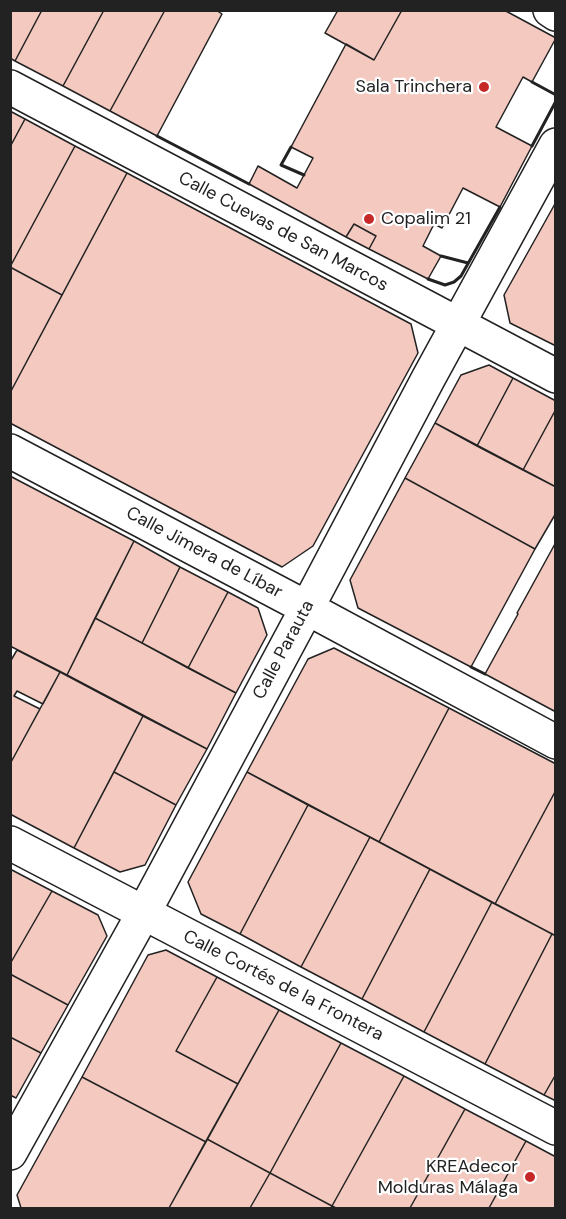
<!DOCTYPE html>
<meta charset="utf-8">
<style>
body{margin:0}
#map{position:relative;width:566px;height:1219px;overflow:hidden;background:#fff;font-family:"DM Sans",sans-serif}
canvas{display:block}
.frame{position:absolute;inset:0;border:12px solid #222;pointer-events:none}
</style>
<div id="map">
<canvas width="566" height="1219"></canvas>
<div class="frame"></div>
</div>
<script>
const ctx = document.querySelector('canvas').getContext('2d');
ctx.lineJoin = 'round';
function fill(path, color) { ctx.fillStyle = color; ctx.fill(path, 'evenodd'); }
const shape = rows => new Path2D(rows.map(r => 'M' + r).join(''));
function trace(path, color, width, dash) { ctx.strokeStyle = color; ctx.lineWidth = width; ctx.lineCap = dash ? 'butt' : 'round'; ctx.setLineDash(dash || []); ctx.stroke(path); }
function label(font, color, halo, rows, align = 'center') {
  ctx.font = font + ' "DM Sans",sans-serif'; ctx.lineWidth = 4.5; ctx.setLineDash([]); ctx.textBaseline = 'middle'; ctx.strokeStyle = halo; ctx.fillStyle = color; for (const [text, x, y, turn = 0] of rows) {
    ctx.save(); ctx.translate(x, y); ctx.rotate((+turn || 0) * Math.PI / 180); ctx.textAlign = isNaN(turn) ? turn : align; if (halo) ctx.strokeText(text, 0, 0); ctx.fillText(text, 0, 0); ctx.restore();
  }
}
const building = shape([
 [10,10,42,10,15,61,10,58,10,10],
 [42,10,104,10,63,86,15,61,42,10],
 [104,10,165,10,110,111,63,86,104,10],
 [165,10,216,10,222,14,157,136,110,111,165,10],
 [338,10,402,10,374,60,325,33,338,10],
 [402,10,504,10,556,38,532,82,523,77,496,127,532,146,500,207,463,188,442,228,434,224,423,246,441,256,428,279,369,249,376,236,354,224,346,237,249,184,258,166,297,188,313,158,291,147,346,44,374,60,402,10],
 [10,111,25,119,10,147,10,111],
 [25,119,75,146,10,267,10,147,25,119],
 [75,146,127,173,62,295,10,267,75,146],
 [127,173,411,324,418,353,313,546,282,567,10,423,10,393,127,173],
 [556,202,556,346,510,323,504,295,556,202],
 [354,224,376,236,369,249,346,237,354,224],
 [10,267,62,295,10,393,10,267],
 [489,365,513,378,477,446,435,423,461,375,489,365],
 [513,378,556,401,556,409,523,470,477,446,513,378],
 [556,409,556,487,523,470,556,409],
 [435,423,556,487,556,513,535,549,405,478,435,423],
 [10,476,134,541,67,675,10,646,10,476],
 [405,478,535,549,471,667,358,608,350,580,405,478],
 [134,541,180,567,142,643,95,618,134,541],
 [556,542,556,712,485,674,518,614,517,613,556,542],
 [180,567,228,592,188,668,142,643,180,567],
 [228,592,258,608,267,635,236,693,188,668,228,592],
 [95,618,236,693,207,749,67,675,95,618],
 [334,648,449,708,379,842,247,772,308,659,334,648],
 [17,650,60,672,43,704,17,691,14,696,40,709,10,764,10,662,17,650],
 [60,672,143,716,74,848,10,814,10,764,60,672],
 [449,708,556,764,556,790,495,904,379,842,449,708],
 [143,716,207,749,176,805,114,772,143,716],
 [114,772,176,805,145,865,120,872,74,848,114,772],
 [247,772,308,805,240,934,201,914,188,882,247,772],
 [556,790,556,936,495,904,556,790],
 [308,805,370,837,301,967,240,934,308,805],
 [370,837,430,869,362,999,301,967,370,837],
 [10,869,52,891,10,964,10,869],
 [430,869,492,902,424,1032,362,999,430,869],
 [52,891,98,915,107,936,68,1005,10,974,10,964,52,891],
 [492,902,552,934,485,1064,424,1032,492,902],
 [552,934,556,936,556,1074,544,1095,485,1064,552,934],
 [166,950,217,977,176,1051,238,1084,206,1142,82,1077,148,955,166,950],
 [10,974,68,1005,41,1053,10,1037,10,974],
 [217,977,279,1010,238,1084,176,1051,217,977],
 [279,1010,341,1043,270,1173,207,1139,279,1010],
 [10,1037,41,1053,16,1098,10,1095,10,1037],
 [341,1043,404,1076,332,1206,270,1173,341,1043],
 [556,1074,556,1101,544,1095,556,1074],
 [404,1076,465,1109,410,1208,336,1208,332,1206,404,1076],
 [82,1077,206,1142,169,1208,21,1208,17,1195,82,1077],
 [465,1109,526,1141,489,1208,410,1208,465,1109],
 [207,1139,270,1173,250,1208,169,1208,207,1139],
 [526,1141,556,1157,555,1208,489,1208,526,1141],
 [270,1173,332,1206,331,1208,250,1208,270,1173]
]);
fill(building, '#f3c9c0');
trace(building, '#222', 1.5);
const minor = shape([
 [550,10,556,14],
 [10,87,556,376],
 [10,451,307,608,556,742],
 [10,843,556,1128],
 [10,1153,143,914,307,608,428,379,556,145]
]);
trace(minor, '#222', 36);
trace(minor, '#fff', 33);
trace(shape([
 [532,82,556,95],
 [157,136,249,184],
 [532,146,556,101],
 [291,147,281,165,304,175],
 [441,256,468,263],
 [428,279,445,285,454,282,461,276,500,207],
 [471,667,485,674]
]), '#222', 3);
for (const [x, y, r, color] of [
 [484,87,6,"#c62828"],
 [369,219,6,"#c62828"],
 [530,1177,6,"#c62828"]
]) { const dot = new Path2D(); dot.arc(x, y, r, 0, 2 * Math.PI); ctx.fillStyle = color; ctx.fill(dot); trace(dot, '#fff', 2); }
label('18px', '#222', '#fff', [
 ["Sala Trinchera",472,87],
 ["Copalim 21",381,219,"left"],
 ["KREAdecor",518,1167],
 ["Molduras Málaga",518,1188]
], 'right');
label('18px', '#222', '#fff', [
 ["Calle Cuevas de San Marcos",283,232,28],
 ["Calle Jimera de Líbar",204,553,28],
 ["Calle Parauta",284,650,-62],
 ["Calle Cortés de la Frontera",283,986,27]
]);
</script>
